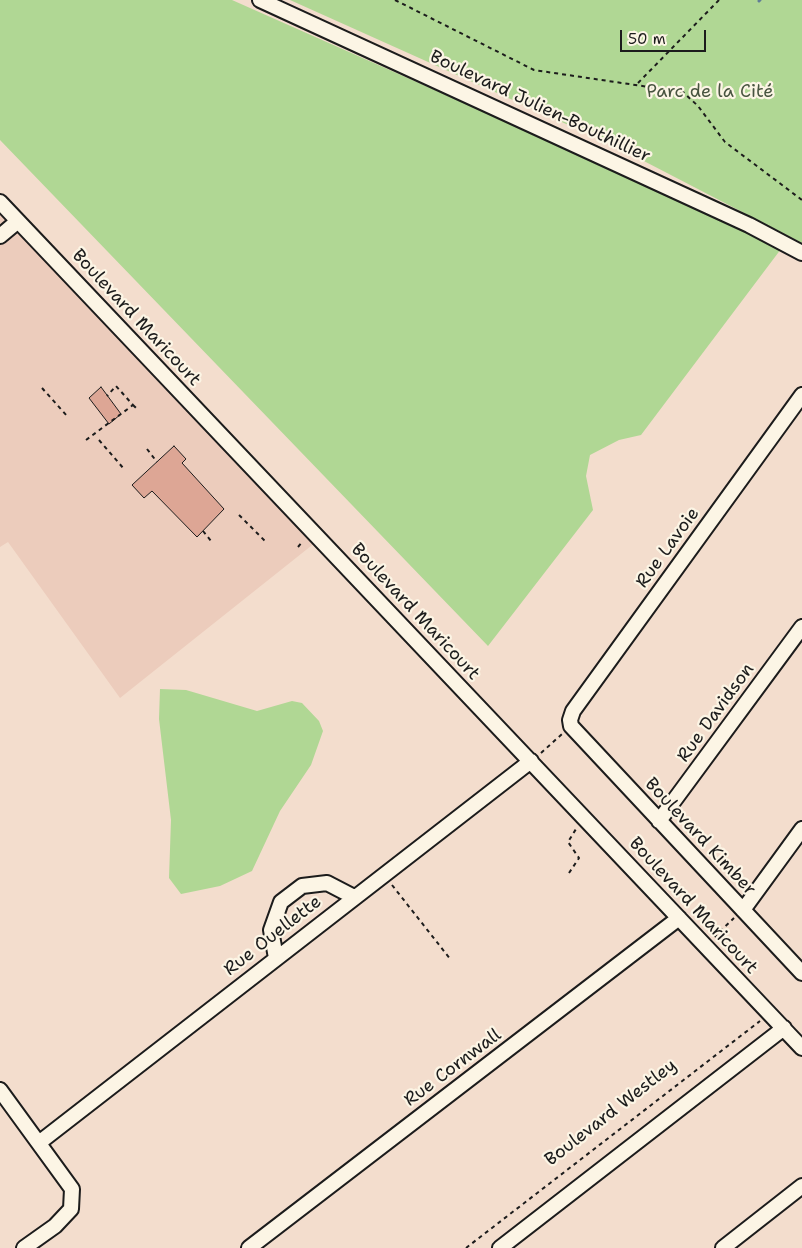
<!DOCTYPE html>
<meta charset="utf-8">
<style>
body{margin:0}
#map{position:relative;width:802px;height:1248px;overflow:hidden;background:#f3ddcd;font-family:"Shantell Sans",sans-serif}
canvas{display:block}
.scale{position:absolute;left:620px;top:30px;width:86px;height:22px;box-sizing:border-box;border:2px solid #1c1c1c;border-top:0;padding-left:6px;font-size:15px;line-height:18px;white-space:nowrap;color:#1c1c1c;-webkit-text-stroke:4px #fcf5e5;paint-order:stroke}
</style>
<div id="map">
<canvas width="802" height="1248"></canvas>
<div class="scale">50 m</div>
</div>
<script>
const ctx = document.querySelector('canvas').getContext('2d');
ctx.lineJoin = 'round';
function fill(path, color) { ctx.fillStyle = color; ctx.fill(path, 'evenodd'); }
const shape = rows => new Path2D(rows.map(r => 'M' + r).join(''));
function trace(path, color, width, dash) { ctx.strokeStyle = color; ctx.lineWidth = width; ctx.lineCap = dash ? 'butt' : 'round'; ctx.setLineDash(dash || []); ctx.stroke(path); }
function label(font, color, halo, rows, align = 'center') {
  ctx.font = font + ' "Shantell Sans",sans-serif'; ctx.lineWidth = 4.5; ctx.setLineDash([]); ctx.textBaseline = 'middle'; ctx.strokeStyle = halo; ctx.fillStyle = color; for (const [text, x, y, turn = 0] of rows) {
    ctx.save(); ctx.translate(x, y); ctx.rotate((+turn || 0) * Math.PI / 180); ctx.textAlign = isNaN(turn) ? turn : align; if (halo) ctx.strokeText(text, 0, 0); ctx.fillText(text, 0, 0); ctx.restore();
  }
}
fill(shape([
 [0,210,316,542,120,698,8,542,0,547]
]), '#ecccbc');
fill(shape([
 [0,0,232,0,784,245,641,435,619,440,590,455,586,476,593,510,488,646,0,140],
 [290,0,802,0,802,243,613,145],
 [160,689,186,690,257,711,292,701,302,703,319,721,323,731,311,765,280,811,252,871,220,886,181,894,169,878,171,820,159,719]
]), '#b0d794');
trace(shape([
 [759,1,760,0]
]), '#617d97', 3);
const building = shape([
 [101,387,121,414,109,424,89,398,101,387],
 [174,446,186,459,182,463,224,509,197,537,152,491,144,498,132,485,174,446]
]);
fill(building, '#dda695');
trace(building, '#1c1c1c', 1);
const minor = shape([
 [260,0,749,225,802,253],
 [0,202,802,1048],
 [0,236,18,221],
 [802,395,573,711,570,720,571,726,802,973],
 [659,821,802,627],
 [743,910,802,829],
 [276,958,271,930,281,902,302,886,327,883,354,897],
 [0,1090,72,1189,71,1209,55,1226,24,1248],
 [40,1142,531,761],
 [249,1248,679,918],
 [500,1248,784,1028],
 [723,1248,802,1186]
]);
trace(minor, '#1c1c1c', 18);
trace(shape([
 [395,0,534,70,683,92,698,106,725,142,802,200],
 [638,83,719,0],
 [42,388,68,417],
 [133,405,138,410],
 [86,440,133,405,116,386,107,396],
 [99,440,124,469],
 [147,449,157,462],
 [239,515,265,541],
 [203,531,211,541],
 [298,547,303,541],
 [541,753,562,734],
 [569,873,579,858,568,842,576,829],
 [392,885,451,960],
 [716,937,715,936,734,918],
 [466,1248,760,1021]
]), '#1c1c1c', 2, [4, 4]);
trace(minor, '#fcf5e5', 14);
label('18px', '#485440', '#fcf5e5', [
 ["Parc de la Cité",710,92]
]);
label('18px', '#1c1c1c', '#fcf5e5', [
 ["Boulevard Julien-Bouthillier",540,107,25],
 ["Boulevard Maricourt",136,318,47],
 ["Rue Lavoie",668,548,-54],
 ["Boulevard Maricourt",415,612,47],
 ["Rue Davidson",716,713,-54],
 ["Boulevard Kimber",700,837,47],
 ["Boulevard Maricourt",693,906,47],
 ["Rue Ouellette",273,936,-38],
 ["Rue Cornwall",453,1068,-37],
 ["Boulevard Westley",611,1113,-38]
]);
</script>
